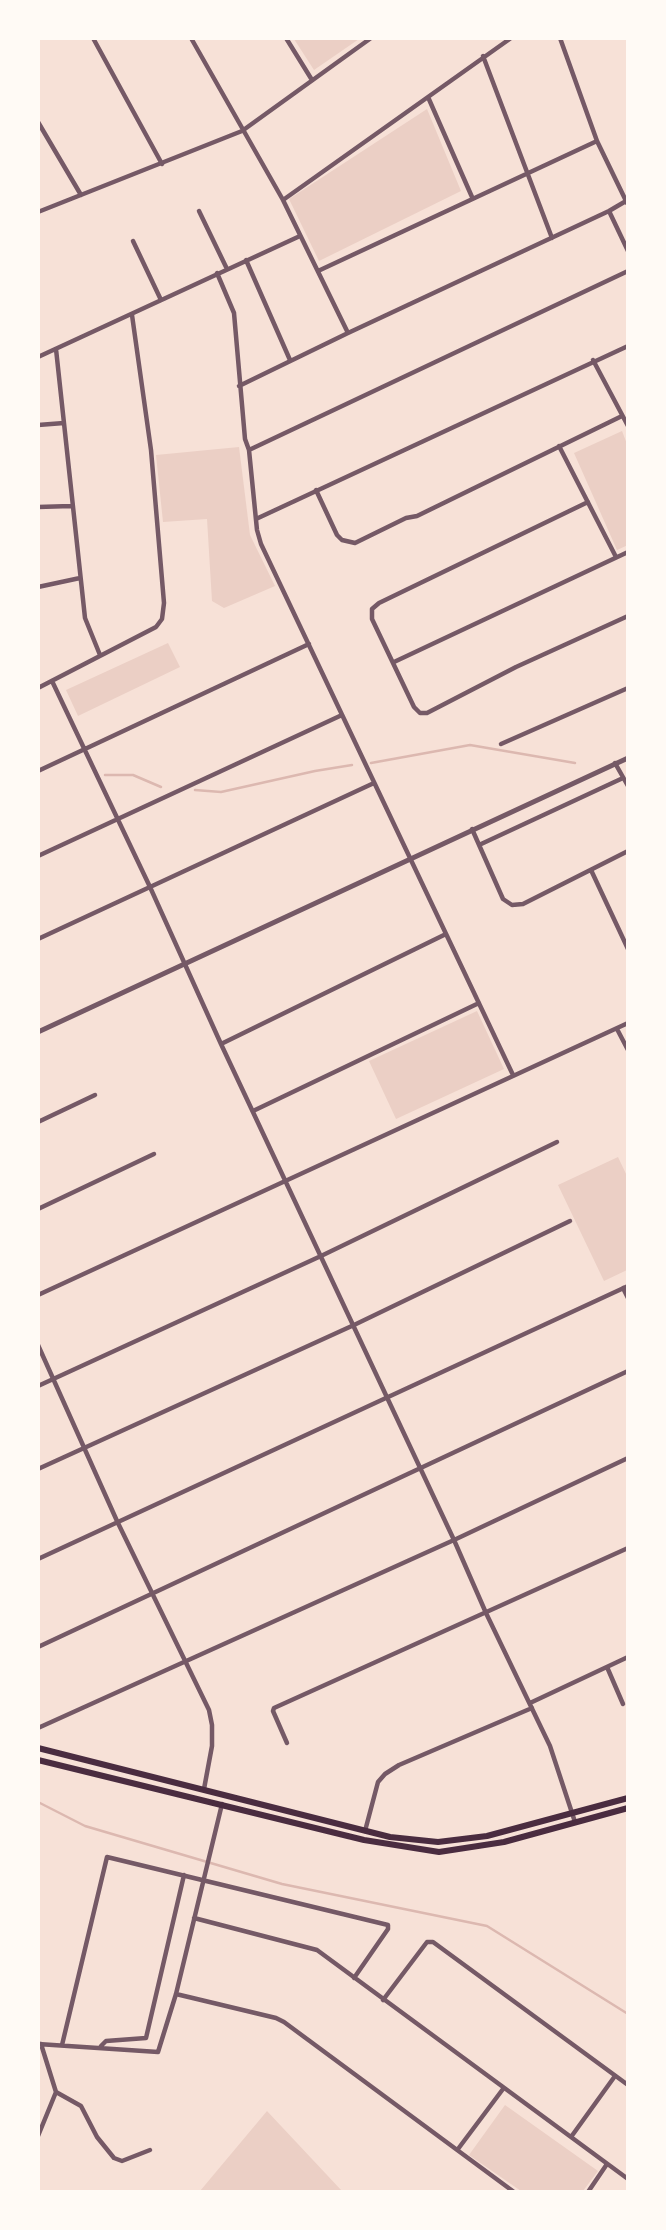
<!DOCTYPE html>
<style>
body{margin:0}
#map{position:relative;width:666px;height:2230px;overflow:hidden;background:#f7e1d7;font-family:"Sofia Sans Condensed",sans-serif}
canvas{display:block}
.frame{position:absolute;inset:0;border:40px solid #fffaf5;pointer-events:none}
</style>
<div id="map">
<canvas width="666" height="2230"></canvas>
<div class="frame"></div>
</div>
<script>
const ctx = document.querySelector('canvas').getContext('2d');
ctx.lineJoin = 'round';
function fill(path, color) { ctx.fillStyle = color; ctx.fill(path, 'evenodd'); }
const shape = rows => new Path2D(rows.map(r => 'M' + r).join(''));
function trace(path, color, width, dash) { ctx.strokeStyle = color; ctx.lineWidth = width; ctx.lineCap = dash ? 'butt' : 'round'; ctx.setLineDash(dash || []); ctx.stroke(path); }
fill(shape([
 [294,39,359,39,314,70],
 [427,109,461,191,319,261,289,199],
 [622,431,627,444,628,545,617,550,574,453],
 [239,447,250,535,275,586,224,608,212,601,207,519,163,522,156,455],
 [168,643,180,667,78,716,66,690],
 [477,1011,504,1069,396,1119,369,1061],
 [618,1157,627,1176,627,1270,604,1281,558,1185],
 [505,2105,598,2171,583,2191,521,2191,469,2155],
 [267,2111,342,2191,200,2191]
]), '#ebcfc5');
trace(shape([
 [371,763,470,745,575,763],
 [105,775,133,775,161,787],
 [195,790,221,792,315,771,352,765],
 [38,1802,85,1826,282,1884,487,1926,628,2014]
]), '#dcb8b0', 2.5);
trace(shape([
 [93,38,162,164],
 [191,38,283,200,348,333],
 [286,38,312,80],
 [560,38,597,141,627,203],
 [483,56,552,238],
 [428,97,472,197],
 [38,122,81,195],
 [283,200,511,38],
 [199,211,227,269],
 [609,211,628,251],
 [38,212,242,131,371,38],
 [133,241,161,300],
 [246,260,290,360],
 [318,271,597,141],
 [217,273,234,313,245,439,249,450,257,530,261,544,513,1075],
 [56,349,85,618,100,655],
 [38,357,300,236],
 [593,360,628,426],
 [239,386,348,333,609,211,626,201],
 [38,425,64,423],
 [559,446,616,557],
 [249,450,628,271],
 [316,490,337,535,342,540,355,543,406,518,417,516,622,416],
 [588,502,379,603,372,609,372,619,414,707,420,713,427,713,516,667,628,616],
 [38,507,71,506],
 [256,519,628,346],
 [38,587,80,578],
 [394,662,628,552],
 [52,681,150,887,221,1044,454,1540,486,1613,550,1746,575,1822],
 [38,688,156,627,162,619,164,603,151,450,132,315],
 [501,744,628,688],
 [615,763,628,786],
 [38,771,309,644],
 [472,829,503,899,512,905,523,904,628,851],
 [479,845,623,778],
 [38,856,342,715],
 [591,870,628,949],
 [38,939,374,783],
 [617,1029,628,1050],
 [221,1044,446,934],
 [253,1111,479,1003],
 [38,1122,95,1095],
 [38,1209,154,1154],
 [623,1288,628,1298],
 [38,1295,628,1023],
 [38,1345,117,1521,209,1710,212,1725,212,1746,204,1789],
 [38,1386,321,1256,557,1142],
 [38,1469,354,1325,570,1221],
 [38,1559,628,1286],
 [38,1647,628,1371],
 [607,1667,623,1704],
 [530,1703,628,1657],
 [38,1728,454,1540,628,1458],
 [287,1743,273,1711,274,1708,628,1548],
 [365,1831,378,1782,385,1774,399,1765,532,1708],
 [194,1918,317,1950,628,2179],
 [176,1994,276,2018,284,2022,514,2192],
 [383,2000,427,1942,433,1942,628,2085],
 [38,2044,158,2052,176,1994,222,1804],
 [62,2045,107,1857,388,1925,388,1929,354,1978],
 [101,2046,106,2041,146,2038,184,1875],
 [56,2092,81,2106,97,2137,114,2158,122,2161,150,2150],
 [38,2136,56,2092,41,2044],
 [571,2137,615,2076],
 [458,2149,503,2089],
 [588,2192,607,2164]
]), '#755966', 4.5);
trace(shape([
 [38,1032,628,758]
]), '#755966', 5);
trace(shape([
 [38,1748,390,1837,438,1842,487,1836,628,1798],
 [38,1760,364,1840,439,1852,504,1842,628,1808]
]), '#4a2c40', 6);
</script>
